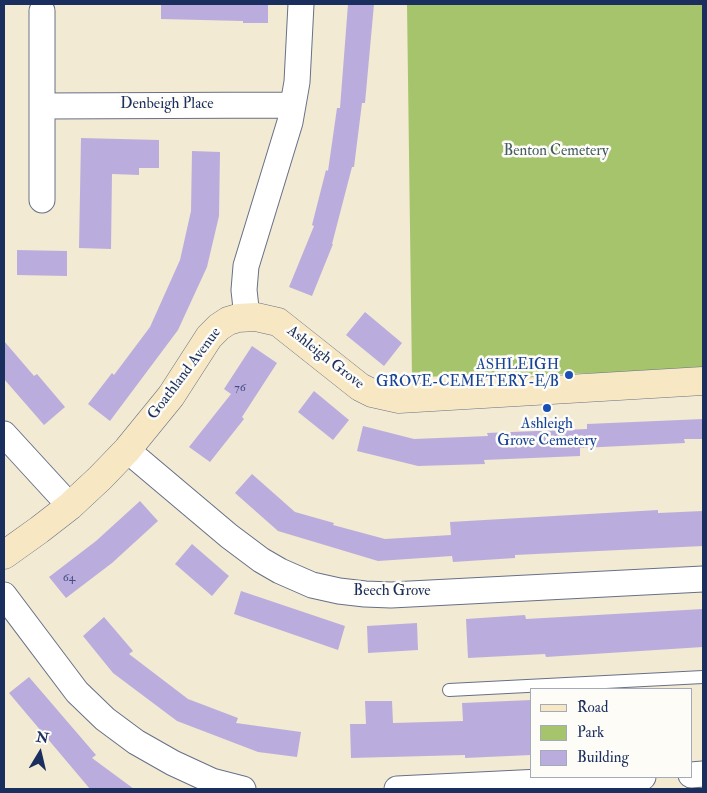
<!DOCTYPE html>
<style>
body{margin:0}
#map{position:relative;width:707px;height:793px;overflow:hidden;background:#f2ead2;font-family:"IM FELL Double Pica",serif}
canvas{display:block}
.frame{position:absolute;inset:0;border:5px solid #1b2f5e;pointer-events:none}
.legend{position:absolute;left:530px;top:688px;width:162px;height:90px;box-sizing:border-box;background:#fdfcf7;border:1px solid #a3aaba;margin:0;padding:6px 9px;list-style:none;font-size:15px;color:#1b2f5e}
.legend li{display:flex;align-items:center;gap:10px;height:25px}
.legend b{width:25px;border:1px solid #a3aaba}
.north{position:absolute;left:15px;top:728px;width:50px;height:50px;-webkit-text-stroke:4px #fdfcf7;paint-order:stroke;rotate:9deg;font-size:14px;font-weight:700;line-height:20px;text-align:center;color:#1b2f5e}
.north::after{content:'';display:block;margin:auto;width:18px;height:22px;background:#1b2f5e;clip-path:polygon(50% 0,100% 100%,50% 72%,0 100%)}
</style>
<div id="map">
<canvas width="707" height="793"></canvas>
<div class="frame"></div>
<ul class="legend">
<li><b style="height:6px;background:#f7e8c3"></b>Road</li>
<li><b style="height:14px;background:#a5c46c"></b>Park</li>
<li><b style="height:14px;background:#baadde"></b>Building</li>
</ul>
<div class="north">N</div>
</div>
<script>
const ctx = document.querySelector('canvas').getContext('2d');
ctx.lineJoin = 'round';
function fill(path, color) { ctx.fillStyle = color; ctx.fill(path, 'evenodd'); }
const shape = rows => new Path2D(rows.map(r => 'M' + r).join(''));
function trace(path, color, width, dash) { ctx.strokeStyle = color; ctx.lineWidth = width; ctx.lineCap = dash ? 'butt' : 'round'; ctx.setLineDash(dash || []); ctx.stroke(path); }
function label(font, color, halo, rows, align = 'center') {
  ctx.font = font + ' "IM FELL Double Pica",serif'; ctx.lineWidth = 5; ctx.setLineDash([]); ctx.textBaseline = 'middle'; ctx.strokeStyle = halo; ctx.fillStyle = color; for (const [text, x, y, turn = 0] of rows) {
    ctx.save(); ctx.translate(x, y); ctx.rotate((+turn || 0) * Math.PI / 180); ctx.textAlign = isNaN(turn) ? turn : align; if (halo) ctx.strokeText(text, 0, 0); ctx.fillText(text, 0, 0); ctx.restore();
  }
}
fill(shape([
 [407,4,703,4,703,371,412,377]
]), '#a5c46c');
fill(shape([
 [161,4,268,4,268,23,243,23,243,21,161,19],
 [348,4,374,4,365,103,362,103,354,167,352,167,332,244,333,244,312,296,289,287,314,226,312,225,326,170,328,171,337,108,340,108],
 [81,138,159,140,159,168,139,168,139,175,112,174,111,249,79,248],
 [192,151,220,152,219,216,207,267,178,330,110,421,88,404,112,373,114,375,150,327,180,260,191,211],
 [17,250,67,251,67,276,17,275],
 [365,312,402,343,384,366,346,335],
 [4,341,34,376,37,374,65,407,44,425,4,379],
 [252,346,277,363,242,417,244,419,210,462,189,447,231,394,224,389],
 [314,391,349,420,333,440,298,412],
 [703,419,703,439,684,439,685,443,580,448,580,456,484,460,485,464,418,466,357,451,363,426,414,439,488,436,487,433,587,429,587,424],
 [252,474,295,512,334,523,333,525,385,539,451,535,450,522,658,510,658,513,703,511,703,546,515,555,515,558,453,562,452,556,378,561,278,531,235,493],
 [140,501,158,521,112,563,66,598,49,577,96,541],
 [192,544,229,576,212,596,175,564],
 [241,591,345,626,338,650,234,614],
 [703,609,703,647,546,657,545,654,468,658,466,619,525,615,526,619],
 [104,617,133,651,129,654,188,699,238,718,236,723,301,732,297,757,258,752,177,721,113,673,83,636],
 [417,623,418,650,368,653,367,626],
 [29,677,96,755,92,758,134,789,90,789,9,693],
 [531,700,531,755,465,758,465,755,351,758,350,724,366,724,365,701,392,701,393,723,463,721,462,703]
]), '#baadde');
const lane = shape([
 [449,690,703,677]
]);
const street = shape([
 [42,11,42,200],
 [42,106,293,105],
 [247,317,244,290,246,266,290,122,297,82,301,4],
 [4,434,70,506],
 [127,450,229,536,261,560,280,571,312,585,339,591,365,594,391,595,703,579],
 [4,595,77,692,105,719,136,742,173,763,212,781,243,789],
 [691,775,703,774],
 [397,789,643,777]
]);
const secondary = shape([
 [4,555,39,530,70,506,100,478,127,450,171,396,209,337,219,327,228,321,238,318,256,317,278,322,360,387,372,393,399,399,703,381]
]);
trace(lane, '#667087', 14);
trace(street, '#667087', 27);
trace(secondary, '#667087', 29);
trace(lane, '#fff', 12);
trace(street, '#fff', 25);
trace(secondary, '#f7e8c3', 28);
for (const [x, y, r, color] of [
 [569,375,5,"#1a4fb4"],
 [547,408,5,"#1a4fb4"]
]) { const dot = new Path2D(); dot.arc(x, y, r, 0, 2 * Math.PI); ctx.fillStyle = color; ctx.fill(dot); trace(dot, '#fdfcf7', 2); }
label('12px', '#434e7e', null, [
 ["76",240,388],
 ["64",69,578]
]);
label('15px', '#1b2f5e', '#fdfcf7', [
 ["Denbeigh Place",167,105],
 ["Ashleigh Grove",325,358,38],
 ["Goathland Avenue",185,374,-53],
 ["Beech Grove",392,592]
]);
label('15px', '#445c62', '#fdfcf7', [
 ["Benton Cemetery",556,152]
]);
label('15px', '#164399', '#fdfcf7', [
 ["ASHLEIGH",559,366],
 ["GROVE-CEMETERY-E/B",559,383],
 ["Ashleigh",547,425,"center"],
 ["Grove Cemetery",547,442,"center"]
], 'right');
</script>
